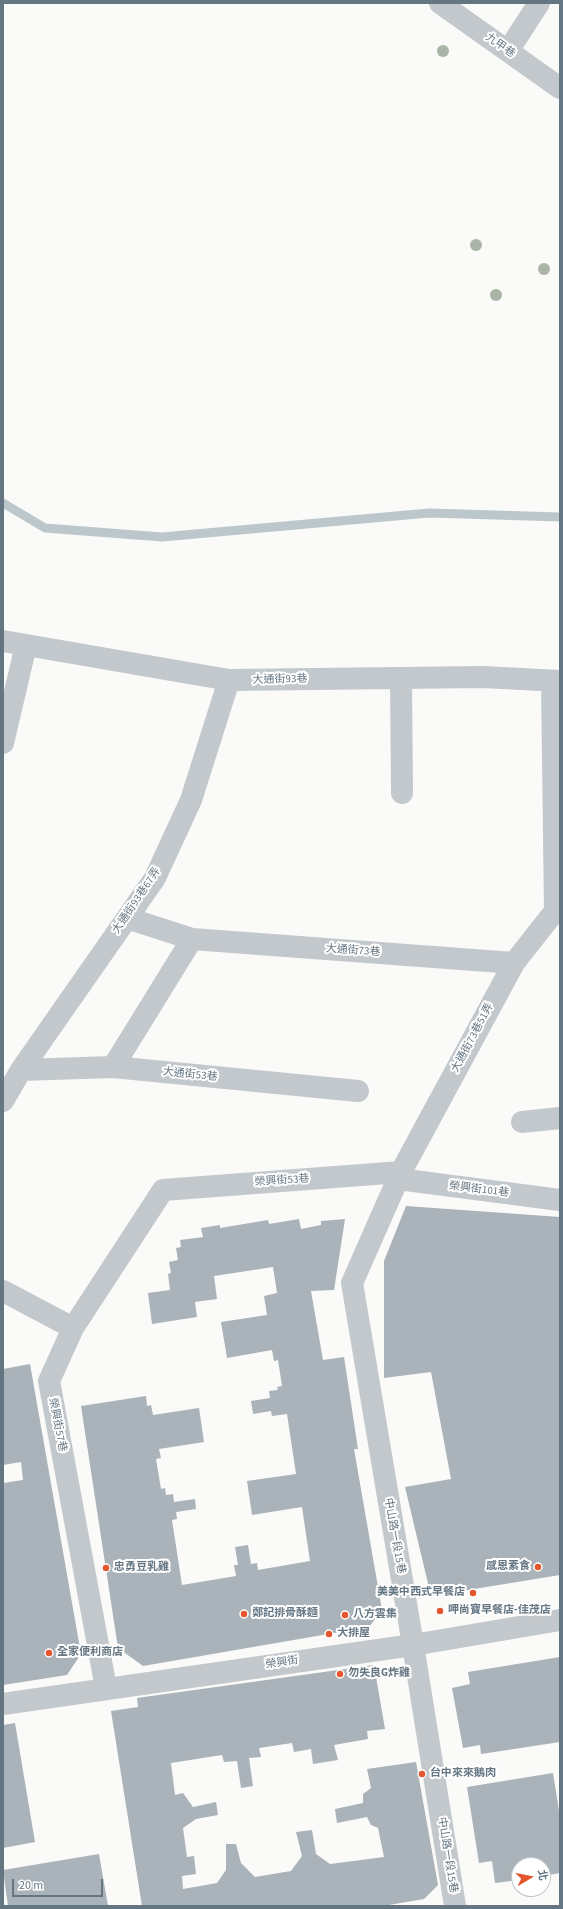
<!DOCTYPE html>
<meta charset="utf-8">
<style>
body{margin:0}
#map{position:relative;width:563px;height:1909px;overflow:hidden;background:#fafaf8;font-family:"Source Sans 3","Noto Sans TC",sans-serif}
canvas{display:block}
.frame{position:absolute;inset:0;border:4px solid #657683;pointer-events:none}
.north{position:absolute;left:511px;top:1857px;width:40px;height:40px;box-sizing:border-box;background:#fff;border:1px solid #c1c8cd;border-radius:50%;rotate:80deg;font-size:11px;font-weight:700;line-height:16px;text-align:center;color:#657683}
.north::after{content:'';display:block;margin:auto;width:14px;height:18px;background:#e4572e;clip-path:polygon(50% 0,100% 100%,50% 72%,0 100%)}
.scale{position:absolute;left:12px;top:1879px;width:91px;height:18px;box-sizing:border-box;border:2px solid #657683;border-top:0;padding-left:5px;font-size:12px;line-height:14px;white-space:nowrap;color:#657683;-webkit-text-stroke:3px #fff;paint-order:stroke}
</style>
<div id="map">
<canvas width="563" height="1909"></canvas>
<div class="frame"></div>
<div class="north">北</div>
<div class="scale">20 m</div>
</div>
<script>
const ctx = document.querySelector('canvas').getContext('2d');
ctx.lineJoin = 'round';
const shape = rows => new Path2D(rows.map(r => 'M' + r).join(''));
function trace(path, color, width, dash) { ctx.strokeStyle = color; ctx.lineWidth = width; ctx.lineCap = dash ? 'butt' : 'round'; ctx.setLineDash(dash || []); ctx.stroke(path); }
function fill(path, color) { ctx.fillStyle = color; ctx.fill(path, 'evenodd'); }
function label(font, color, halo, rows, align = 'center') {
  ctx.font = font + ' "Source Sans 3","Noto Sans TC",sans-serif'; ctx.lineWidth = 4; ctx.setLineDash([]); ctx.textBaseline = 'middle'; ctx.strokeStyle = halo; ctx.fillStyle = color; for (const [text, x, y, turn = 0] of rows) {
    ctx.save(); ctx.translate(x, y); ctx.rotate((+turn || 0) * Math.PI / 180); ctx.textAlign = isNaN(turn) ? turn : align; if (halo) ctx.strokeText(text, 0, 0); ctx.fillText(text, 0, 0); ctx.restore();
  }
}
trace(shape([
 [3,503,45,528,162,537,429,513,560,517]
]), '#bbc7cb', 9);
fill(shape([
 [406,1206,560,1217,560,1575,431,1596,405,1487,451,1479,431,1372,384,1378,384,1261],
 [299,1219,301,1229,321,1225,321,1221,345,1219,334,1290,311,1291,323,1360,344,1357,358,1449,354,1449,382,1610,369,1627,143,1666,118,1648,81,1406,146,1396,147,1406,151,1405,153,1415,199,1408,204,1442,159,1449,161,1458,156,1459,161,1489,165,1488,166,1495,173,1494,174,1502,195,1499,196,1509,176,1512,177,1519,172,1520,182,1585,236,1576,234,1565,238,1565,235,1547,248,1545,251,1564,257,1563,258,1570,310,1561,302,1507,252,1515,247,1481,296,1474,287,1414,272,1416,271,1411,253,1414,251,1401,270,1398,269,1391,278,1390,277,1387,282,1386,278,1360,274,1361,272,1350,227,1358,221,1322,267,1315,264,1296,277,1293,273,1267,214,1276,217,1299,195,1302,197,1317,152,1324,148,1293,170,1290,168,1274,171,1273,169,1262,178,1260,176,1248,181,1247,180,1240,203,1237,201,1228,220,1225,220,1228,268,1220,269,1224],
 [30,1364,81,1654,67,1675,3,1685,3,1483,23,1480,21,1462,3,1465,3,1369],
 [560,1657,560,1742,481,1754,480,1745,463,1748,452,1688,470,1684,468,1672],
 [374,1665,385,1729,367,1731,368,1739,334,1745,338,1760,313,1764,311,1749,294,1752,292,1743,259,1748,261,1757,249,1758,253,1786,241,1788,237,1761,224,1762,222,1755,171,1763,175,1795,183,1793,193,1807,216,1802,218,1815,196,1819,183,1828,187,1857,194,1856,196,1874,182,1876,183,1889,217,1883,226,1870,226,1844,236,1844,241,1863,255,1877,291,1871,302,1856,296,1832,312,1830,316,1854,330,1864,384,1857,378,1828,371,1825,367,1817,337,1823,335,1809,363,1803,363,1794,371,1788,367,1769,416,1762,438,1885,424,1899,383,1906,142,1906,111,1711,138,1707,137,1698],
 [15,1723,35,1842,3,1848,3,1725],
 [553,1773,560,1817,560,1873,543,1876,543,1865,519,1865,519,1880,495,1883,492,1861,479,1863,467,1787],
 [99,1854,108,1906,8,1906,3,1870]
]), '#aab3b9');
trace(shape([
 [440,3,560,88],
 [508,51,539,3],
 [3,641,229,680,483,677,560,681],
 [401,678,402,793],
 [552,681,555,911],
 [3,743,26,645],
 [127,918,192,939,514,963],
 [113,1067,192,939],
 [21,1070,113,1067,358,1091],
 [3,1101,21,1070,155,878,191,800,229,680],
 [522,1122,560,1118],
 [398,1179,560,1200],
 [3,1291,73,1328],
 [106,1688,49,1381,73,1328,163,1190,401,1172],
 [3,1704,413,1645,560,1620],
 [455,1906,413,1645,352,1283,401,1172,514,963,555,911]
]), '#c3c8cc', 22);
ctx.fillStyle = '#aab4a7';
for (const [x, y] of [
 [443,51],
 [476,245],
 [544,269],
 [496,295]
]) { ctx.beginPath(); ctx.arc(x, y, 6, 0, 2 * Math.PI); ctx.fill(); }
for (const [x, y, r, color] of [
 [538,1567,4,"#e4572e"],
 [106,1568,4,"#e4572e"],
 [473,1593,4,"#e4572e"],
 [440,1611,4,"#e4572e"],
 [244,1614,4,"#e4572e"],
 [345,1615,4,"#e4572e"],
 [329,1634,4,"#e4572e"],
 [49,1653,4,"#e4572e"],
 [340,1674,4,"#e4572e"],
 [422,1774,4,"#e4572e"]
]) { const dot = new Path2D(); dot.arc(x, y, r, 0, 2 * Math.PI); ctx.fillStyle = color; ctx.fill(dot); trace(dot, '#fff', 1.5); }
label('11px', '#657683', '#fff', [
 ["九甲巷",500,46,35],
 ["大通街93巷",280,680,-1],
 ["大通街93巷67弄",137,901,-56],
 ["大通街73巷",353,951,4],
 ["大通街73巷51弄",473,1038,-62],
 ["大通街53巷",190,1075,6],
 ["榮興街53巷",282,1181,-4],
 ["榮興街101巷",479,1190,7],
 ["榮興街57巷",57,1425,79],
 ["中山路一段15巷",394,1536,80],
 ["榮興街",282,1663,-8],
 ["中山路一段15巷",447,1855,81]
]);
label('bold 11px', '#657683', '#fff', [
 ["感恩素食",530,1567,"right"],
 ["忠勇豆乳雞",114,1568],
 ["美美中西式早餐店",465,1593,"right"],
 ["呷尚寶早餐店-佳茂店",448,1611],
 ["鄭記排骨酥麵",252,1614],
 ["八方雲集",353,1615],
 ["大排屋",337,1634],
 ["全家便利商店",57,1653],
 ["勿失良G炸雞",348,1674],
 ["台中來來鵝肉",430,1774]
], 'left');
</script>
